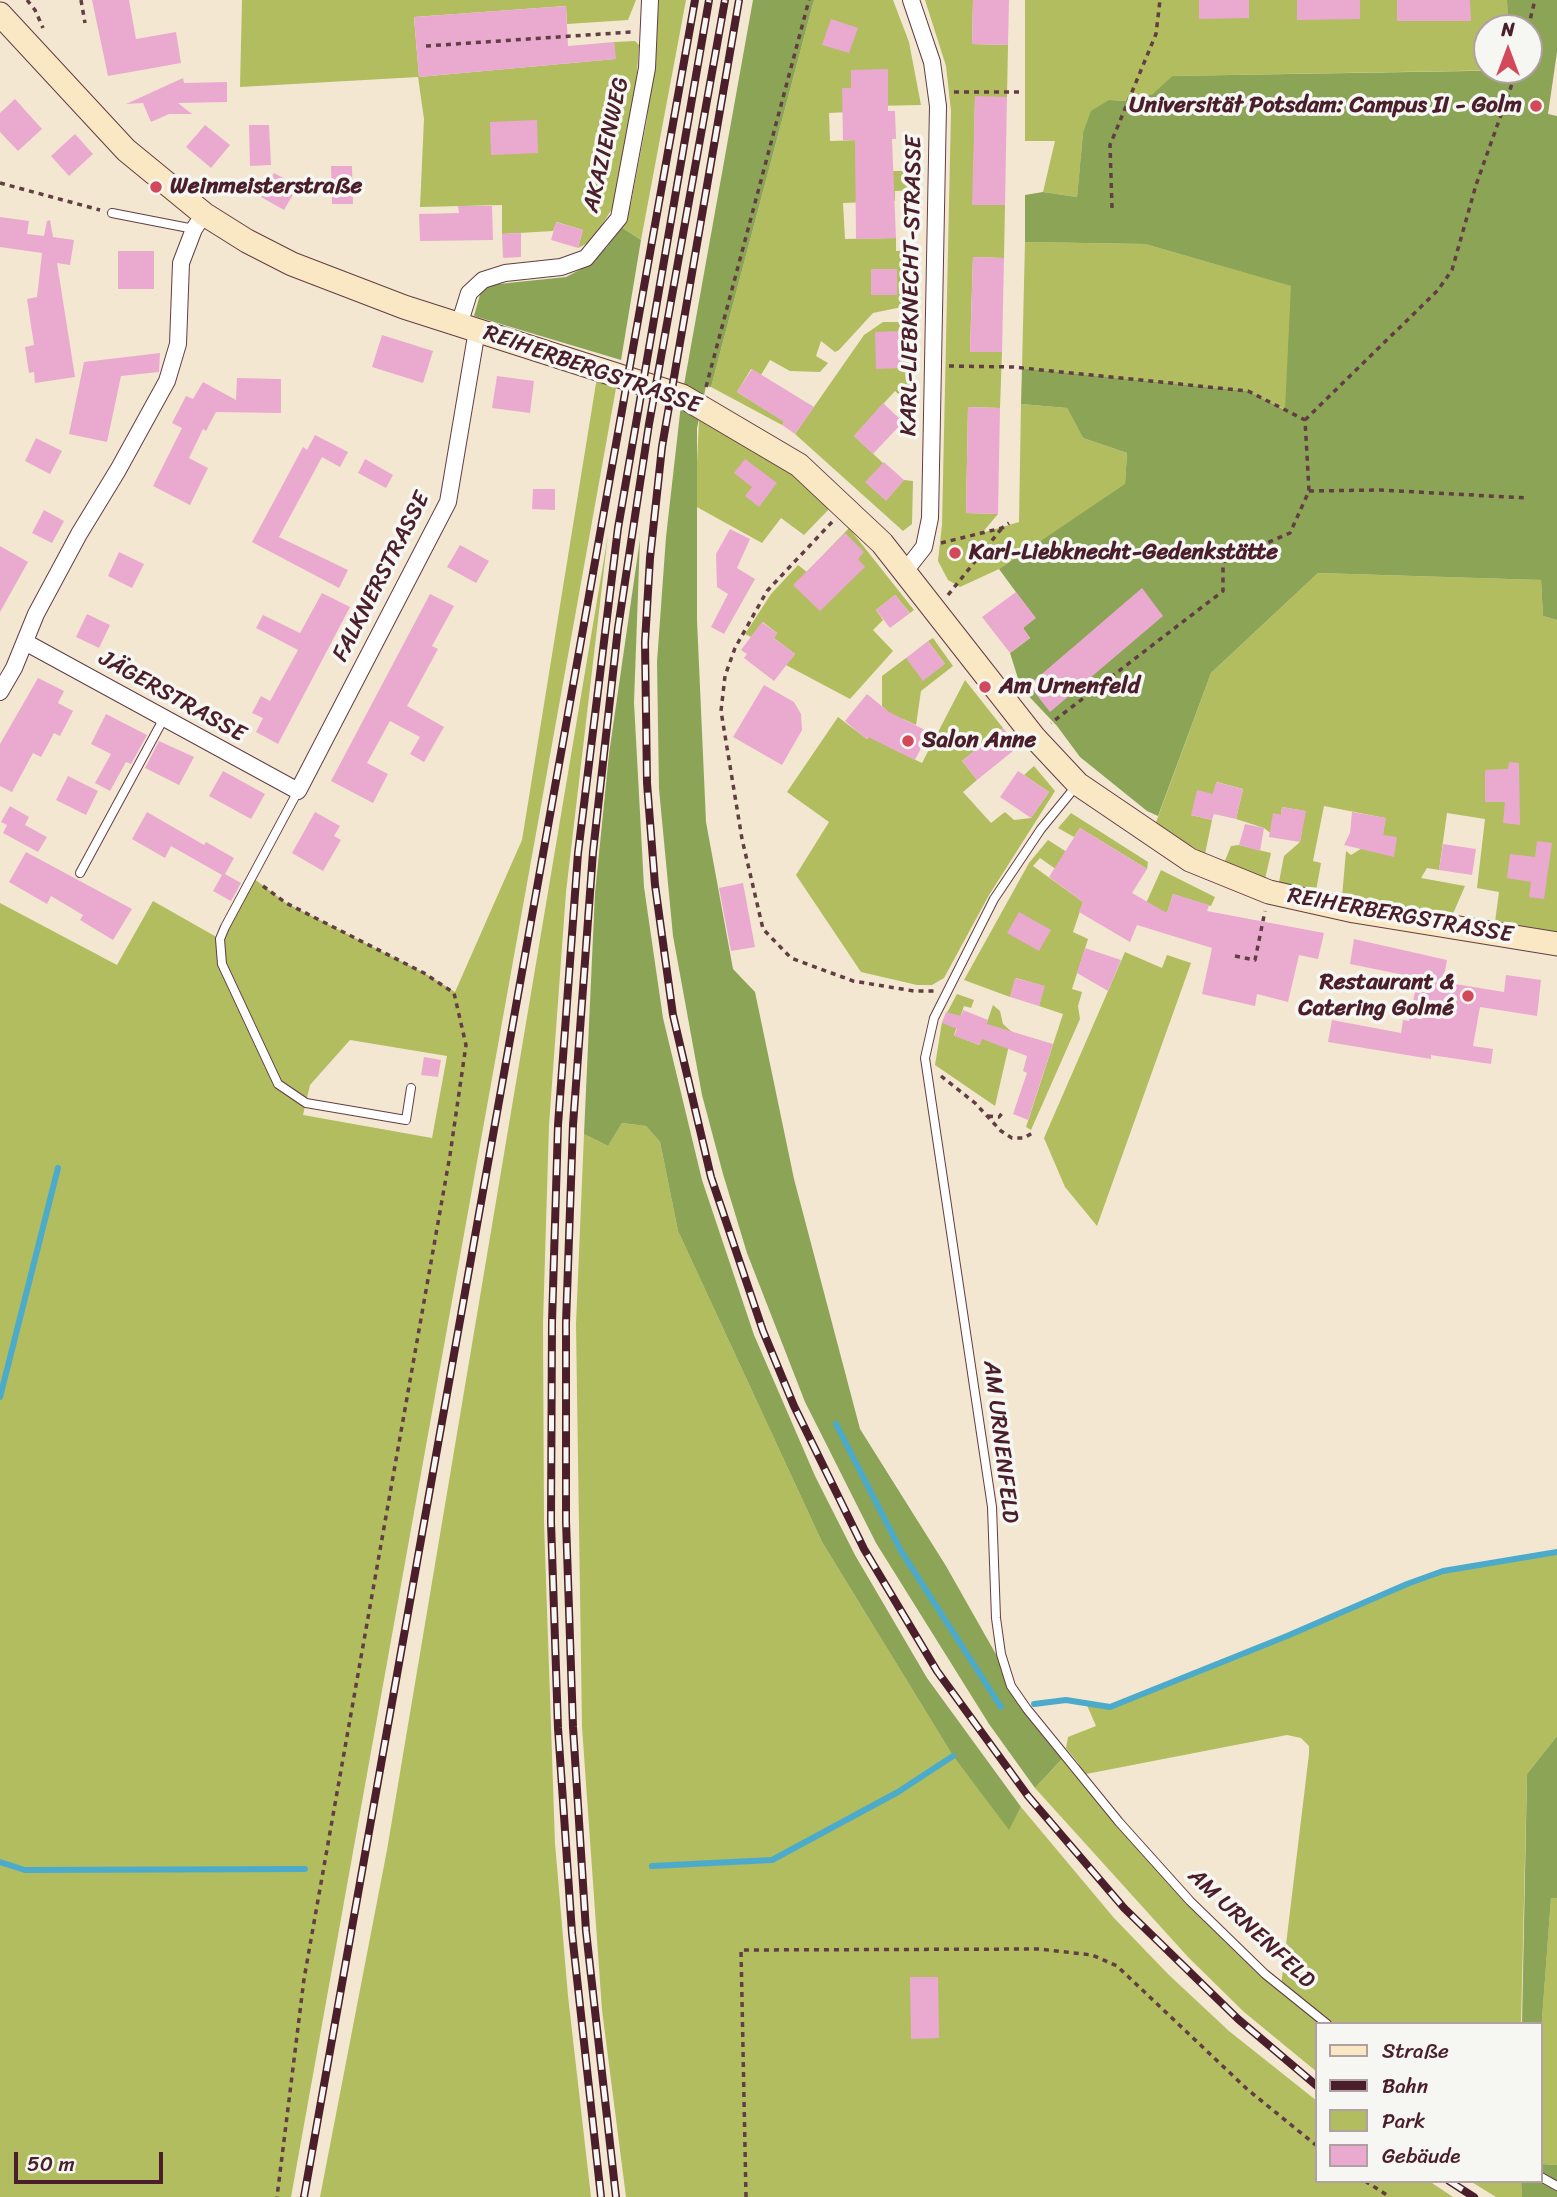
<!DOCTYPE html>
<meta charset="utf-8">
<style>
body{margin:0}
#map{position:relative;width:1557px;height:2197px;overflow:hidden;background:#f3e7d2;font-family:Sriracha,sans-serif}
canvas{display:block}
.legend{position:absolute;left:1315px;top:2022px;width:228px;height:161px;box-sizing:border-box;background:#f6f6f2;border:2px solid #b1a0a2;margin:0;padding:9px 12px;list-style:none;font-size:21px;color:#4a1f2b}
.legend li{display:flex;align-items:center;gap:14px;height:35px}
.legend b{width:35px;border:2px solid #b1a0a2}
.north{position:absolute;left:1473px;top:14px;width:70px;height:70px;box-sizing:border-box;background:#f6f6f2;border:2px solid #b1a0a2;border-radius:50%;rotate:0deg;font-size:19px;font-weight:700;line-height:28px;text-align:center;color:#4a1f2b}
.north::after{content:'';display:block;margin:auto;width:24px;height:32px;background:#d1495b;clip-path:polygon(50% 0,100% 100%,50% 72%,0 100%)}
.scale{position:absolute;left:14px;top:2152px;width:149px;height:32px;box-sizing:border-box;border:4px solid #4a1f2b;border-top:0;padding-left:9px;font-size:21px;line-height:24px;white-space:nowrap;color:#4a1f2b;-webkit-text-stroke:5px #f6f6f2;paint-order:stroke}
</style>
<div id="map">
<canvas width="1557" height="2197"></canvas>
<ul class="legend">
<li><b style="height:9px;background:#fae7c3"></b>Straße</li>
<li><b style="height:9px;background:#4a1f2b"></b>Bahn</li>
<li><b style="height:19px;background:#b1bd5f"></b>Park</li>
<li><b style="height:19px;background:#eaaad0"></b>Gebäude</li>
</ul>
<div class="north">N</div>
<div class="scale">50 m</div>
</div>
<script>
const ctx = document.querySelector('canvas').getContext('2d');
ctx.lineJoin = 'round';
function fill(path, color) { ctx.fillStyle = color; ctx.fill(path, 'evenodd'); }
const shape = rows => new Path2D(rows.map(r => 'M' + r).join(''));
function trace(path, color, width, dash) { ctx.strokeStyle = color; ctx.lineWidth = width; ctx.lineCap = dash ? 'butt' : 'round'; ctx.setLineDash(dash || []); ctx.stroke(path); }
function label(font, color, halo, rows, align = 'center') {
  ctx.font = font + ' Sriracha,sans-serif'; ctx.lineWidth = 7; ctx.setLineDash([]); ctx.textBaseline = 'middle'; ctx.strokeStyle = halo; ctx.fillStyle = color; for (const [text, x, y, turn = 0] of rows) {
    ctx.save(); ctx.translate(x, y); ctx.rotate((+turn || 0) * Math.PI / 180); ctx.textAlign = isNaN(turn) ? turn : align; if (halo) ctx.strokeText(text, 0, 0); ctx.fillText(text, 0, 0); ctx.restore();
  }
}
fill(shape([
 [242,0,636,0,628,20,567,24,566,6,414,17,419,77,615,59,614,42,635,41,639,45,634,113,615,204,592,241,578,248,583,230,557,222,553,231,502,234,502,205,420,207,424,119,418,77,240,87],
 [659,0,686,0,641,240,621,227,631,203,647,119],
 [814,0,893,0,909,42,921,105,873,106,872,111,829,113,830,141,890,139,893,171,919,171,919,190,895,191,895,201,843,203,845,239,896,238,896,251,918,250,916,308,897,308,873,313,839,350,835,352,821,341,816,356,828,363,820,372,790,371,770,360,761,375,751,369,737,392,772,414,792,411,782,425,711,387],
 [887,70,888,98,852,99],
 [925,0,973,0,972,44,1008,45,1007,97,975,97,973,204,1005,205,1004,258,973,257,970,351,1002,352,1000,408,968,407,966,513,998,514,982,533,1019,522,1021,404,1067,408,1083,438,1127,453,1125,485,999,569,960,587,948,580,938,561,942,525,951,111,946,66],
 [1025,0,1507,0,1508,28,1487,28,1487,70,1510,70,1172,76,1154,94,1129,101,1109,100,1083,133,1077,197,1043,192,1055,141,1025,141],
 [1025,242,1145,244,1292,286,1286,410,1247,391,1022,368],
 [883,322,916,322,914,408,895,391,854,436,883,463,886,500,904,480,913,481,912,524,903,531,795,434,864,335],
 [598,371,618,377,291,2197,0,2197,0,903,117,965,153,901,220,939,253,878,286,903,424,973,455,992,522,840],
 [350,1040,447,1056,432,1138,303,1115,310,1085],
 [699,420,794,476,831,507,804,535,781,518,762,543,695,506],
 [849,528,914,610,910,613,895,595,876,610,883,620,873,630,893,651,850,699,786,665,795,654,774,638,777,633,763,622,751,637,745,634,771,594,798,565,807,572],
 [608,535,566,892,549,1125,543,1323,544,1522,555,1843,568,1996,591,2197,320,2197,387,1850],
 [1318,573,1541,580,1543,616,1557,620,1557,932,1495,922,1499,892,1477,888,1485,819,1447,813,1439,870,1427,868,1421,878,1465,886,1452,916,1342,897,1346,851,1351,855,1383,835,1385,818,1324,806,1313,861,1321,863,1316,891,1279,882,1284,856,1300,842,1305,811,1282,807,1281,815,1273,814,1277,838,1264,828,1236,819,1243,789,1217,782,1213,794,1191,815,1212,820,1205,854,1155,825,1211,673],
 [933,638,953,666,921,691,916,725,903,719,889,747,922,763,965,680,1003,728,962,761,977,780,963,792,991,823,1005,812,1014,820,1031,818,1049,792,1024,775,1034,766,1055,791,989,895,944,978,932,985,917,985,861,972,796,875,829,822,787,792,838,717,867,739,888,712,882,706,882,676,906,658,945,664,928,641],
 [1071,813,1148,862,1147,869,1080,828,1074,837,1058,828],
 [1048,840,1098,872,1088,892,1040,858,1033,866,1083,902,1073,932,1088,939,1072,989,1082,992,1078,1006,1080,1019,1031,1130,1026,1127,1063,1014,1039,1006,1044,986,1016,978,1010,997,964,980,1029,863],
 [1239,845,1271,853,1265,879,1224,863,1231,846],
 [1161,870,1215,897,1211,906,1173,894,1161,932,1138,921],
 [1125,952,1162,968,1167,955,1191,963,1097,1226,1065,1187,1044,1138],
 [957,994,974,1000,971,1008,964,1006,954,1035,979,1045,993,1005,1000,1011,1003,1024,1012,1032,995,1106,935,1065,942,1022],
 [622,1123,646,1126,660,1142,678,1231,822,1542,953,1756,1009,1829,1021,1807,1114,1918,1169,1975,1229,2031,1317,2101,1317,2181,1429,2181,1453,2197,626,2197,602,2010,582,1727,576,1324,584,1134,608,1146],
 [1557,1552,1557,1736,1527,1774,1521,2024,1317,2024,1317,2072,1244,2012,1188,1957,1035,1788,1065,1756,1080,1773,1079,1764,1066,1748,1068,1737,1096,1726,1086,1703,1110,1706,1443,1571],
 [1287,1735,1301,1738,1309,1746,1309,1754,1281,1986,1190,1901,1081,1775],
 [1551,1897,1557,1898,1557,2165,1541,2164,1541,2033],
 [1470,2181,1521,2181,1522,2197,1496,2197]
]), '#b1bd5f');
fill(shape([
 [753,0,814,0,711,387,706,386,697,428,697,620,706,822,733,969,755,992,794,1179,860,1429,946,1566,1006,1672,1011,1686,1062,1759,1035,1788,989,1724,876,1543,805,1402,747,1253,723,1174,702,1095,673,936,659,789,657,662,666,537,682,396],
 [1507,0,1557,0,1557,52,1548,114,1557,116,1557,620,1543,616,1541,580,1318,573,1211,673,1158,816,1147,811,1080,757,1057,726,1021,688,1010,653,1030,638,1023,628,1035,618,999,569,1125,484,1127,453,1083,438,1067,408,1021,404,1022,368,1248,391,1285,410,1291,286,1145,244,1025,242,1025,195,1043,192,1077,197,1083,133,1091,111,1109,100,1129,101,1153,94,1172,76,1529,70,1529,28,1508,28],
 [621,227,641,240,621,360,474,316,481,291,489,285,566,277,587,266,607,247],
 [640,539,634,702,644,887,663,1018,702,1180,754,1335,815,1476,855,1555,927,1678,1021,1807,1009,1830,953,1756,822,1542,678,1231,660,1142,646,1126,622,1123,608,1146,584,1134,595,893,609,754],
 [1557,1736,1557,1898,1551,1898,1541,2033,1541,2024,1522,2024,1527,1774],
 [1541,2164,1557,2165,1557,2197,1522,2197,1521,2181,1541,2181]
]), '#8ca456');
trace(shape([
 [0,1397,58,1168],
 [836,1424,901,1551,1001,1707],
 [1034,1704,1066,1700,1110,1707,1287,1636,1407,1584,1443,1571,1557,1552],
 [0,1862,25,1870,305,1869],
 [652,1866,772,1860,898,1792,953,1756]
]), '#4cabca', 6);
fill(shape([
 [92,0,129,0,136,39,176,32,181,63,108,76],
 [973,0,1009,0,1008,45,972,44],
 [1199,0,1249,0,1249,18,1199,19],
 [1297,0,1360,0,1360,19,1297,20],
 [1397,0,1470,0,1471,21,1397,21],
 [566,6,568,46,614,42,616,59,419,77,414,17],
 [831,19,858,28,849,53,822,45],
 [888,69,888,111,895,111,896,139,892,139,896,238,856,239,855,140,843,140,842,88,851,88,851,70],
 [183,78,184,83,227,82,227,102,178,103,192,114,169,114,151,122,143,103,126,104],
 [975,96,1007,97,1005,205,972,205],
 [15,99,42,129,18,151,0,132,0,113],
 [537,120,538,153,491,155,490,122],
 [205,125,230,145,211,168,186,147],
 [249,125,269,125,271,165,250,166],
 [75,134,93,154,69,176,51,156],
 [331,166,352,166,353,204,332,204],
 [274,173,298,186,284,210,261,197],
 [458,206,492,206,493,240,420,241,419,214,459,213],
 [0,217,29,221,27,234,44,236,47,221,50,220,53,237,74,240,70,265,57,263,75,377,35,383,34,372,29,373,25,347,34,345,27,299,37,297,42,253,0,247],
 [556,222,583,230,578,248,551,240],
 [521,233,521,257,503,258,502,234],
 [118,251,154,251,154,289,118,289],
 [973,257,1004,258,1002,352,970,352],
 [871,269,897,269,897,295,871,295],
 [903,331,903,368,876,369,875,332],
 [382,335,433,351,423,383,372,367],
 [160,353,159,372,121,376,107,442,69,434,84,362],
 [752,369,814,407,795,434,782,425,784,422,737,392],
 [497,376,534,381,530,413,492,408],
 [237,378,281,379,281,413,216,412,206,431,203,429,189,458,208,468,190,505,153,486,182,428,172,423,186,396,193,399,203,382,236,400],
 [883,403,903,422,873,454,854,436],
 [968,407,1000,408,998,514,966,513],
 [315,435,348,452,340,467,322,457,279,537,348,570,339,588,252,542,303,447,307,450],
 [36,438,62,451,50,474,25,461],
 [365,459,393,475,386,488,358,473],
 [745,459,777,483,759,507,745,496,752,487,734,473],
 [884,462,904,480,886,501,865,482],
 [533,489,555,489,555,510,532,509],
 [44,510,64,521,52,543,32,533],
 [730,529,750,539,737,568,755,579,724,634,711,627,728,594,717,587,716,554],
 [845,533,864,552,858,559,865,567,820,611,793,585],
 [460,545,489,561,476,583,447,567],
 [0,546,28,562,0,612],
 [119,552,144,564,132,588,108,576],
 [1142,588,1163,616,1050,712,1029,685],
 [1016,592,1036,618,1023,628,1030,638,1010,653,982,617],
 [322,593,350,607,278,744,256,732,263,718,252,713,261,696,270,701,298,650,256,628,263,615,300,633],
 [430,594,454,606,432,646,438,649,407,706,444,727,424,762,410,754,420,737,390,721,367,763,388,774,373,803,331,781],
 [895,595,910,613,890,628,876,610],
 [87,614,110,625,99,648,76,637],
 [762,622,777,633,774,638,795,654,774,681,744,658,747,654,741,650],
 [928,641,945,664,923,681,906,658],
 [38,678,64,691,58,703,73,711,60,736,54,733,41,757,33,753,12,792,0,786,0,744],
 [764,685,794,702,801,714,802,730,782,765,733,737],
 [867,694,889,712,929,732,915,760,868,737,866,739,845,721],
 [106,714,147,735,131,764,126,762,110,791,95,783,111,754,91,744],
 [1003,728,1018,747,977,780,962,761],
 [159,741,194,757,179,785,145,768],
 [1509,762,1519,763,1520,825,1503,823,1505,802,1485,802,1485,770,1508,769],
 [223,771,265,794,251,819,209,796],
 [1018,771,1049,792,1031,818,1000,797],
 [68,776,98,791,86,815,56,800],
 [1216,782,1243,789,1236,819,1214,814,1212,820,1191,815,1197,790,1213,794],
 [10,806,29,817,25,825,47,837,38,852,3,833,7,825,1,822],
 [1282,807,1306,811,1300,842,1269,837,1273,813,1281,815],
 [147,812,204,845,206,842,234,858,225,874,241,883,231,901,213,891,222,875,171,846,165,858,132,839],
 [315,812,340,826,334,836,341,840,323,871,292,853],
 [1352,812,1386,818,1383,835,1397,837,1394,857,1344,845,1350,833],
 [1245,824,1264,828,1260,851,1239,845],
 [1080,828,1147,869,1132,893,1167,913,1173,894,1209,905,1207,911,1324,933,1318,959,1299,955,1288,1002,1257,994,1255,1006,1202,994,1212,948,1137,925,1130,942,1079,912,1083,902,1049,877],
 [1537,841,1552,843,1544,899,1529,897,1531,882,1507,878,1510,854,1535,857],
 [1443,844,1476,849,1472,875,1439,870],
 [26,852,132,909,113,940,80,920,83,915,51,896,47,904,9,882],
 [743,883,755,947,731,951,719,888],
 [1019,912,1051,930,1039,951,1007,933],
 [1354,939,1447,960,1443,982,1504,992,1506,975,1541,980,1537,1016,1480,1007,1473,1046,1493,1049,1491,1064,1431,1055,1431,1059,1328,1042,1332,1020,1401,1033,1403,1020,1409,1021,1416,987,1408,985,1409,976,1350,964],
 [1085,948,1121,960,1108,991,1077,973],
 [1015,978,1045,986,1039,1006,1010,997],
 [963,1010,988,1020,987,1024,1053,1044,1028,1120,1013,1114,1027,1073,1023,1071,1027,1056,982,1039,980,1045,954,1036,957,1029,942,1023,946,1012,961,1016],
 [424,1057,441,1060,438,1077,421,1075],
 [910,1977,938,1977,939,2038,911,2039]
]), '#eaaad0');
const lane = shape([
 [112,213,194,229],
 [1077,785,1041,829,994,899,934,1018,925,1058,992,1507,996,1618,1001,1654,1011,1686,1027,1709,1119,1822,1190,1901,1265,1974,1327,2024],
 [298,791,225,927,220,939,222,964,278,1084,306,1103,406,1120,411,1088],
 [80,873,164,718],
 [1541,2177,1557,2186]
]);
const street = shape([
 [459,325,469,293,483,280,505,273,561,267,586,258,619,218,647,68,650,0],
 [906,570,924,547,930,518,938,106,932,62,911,0],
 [25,642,298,791,448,502,477,330],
 [0,692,14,668,36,614,79,534,118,470,167,381,178,344,181,263,194,229,204,214]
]);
const secondary = shape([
 [0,14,126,150,204,214,247,241,292,264,404,307,682,396,799,465,882,543,1034,737,1078,784,1190,860,1269,892,1354,911,1557,944]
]);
trace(lane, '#633d44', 10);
trace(street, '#633d44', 18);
trace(secondary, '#633d44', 25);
trace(shape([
 [27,0,35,10,43,28],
 [81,0,85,23],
 [1528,28,1535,0],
 [426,46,631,32],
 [954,92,1019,92],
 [0,183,100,210],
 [1112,208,1110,145,1156,34,1160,0],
 [949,366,1013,367,1248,391,1305,420,1309,491,1290,533,1223,562,1223,591,1051,723],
 [706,387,809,0],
 [1305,420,1438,290,1452,270,1476,185,1517,70],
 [1309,491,1380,490,1527,498],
 [832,522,767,591,735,648,725,676,721,711,742,839,763,929,791,958,853,981,914,991,934,991],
 [941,543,1002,528,1009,523],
 [948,595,1002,528],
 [263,886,286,903,424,973,454,993,466,1045,450,1155,304,1979,277,2197],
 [1235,956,1255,960,1265,911],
 [941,1076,975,1103,1001,1131,1012,1138,1024,1138,1034,1132],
 [988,1116,999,1117,1004,1111],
 [1365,2181,1390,2197],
 [746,2197,741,1950,1039,1949,1092,1955,1117,1966,1247,2089,1317,2146]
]), '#633d44', 3.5, [5, 5]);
trace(lane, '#fff', 8);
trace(street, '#fff', 16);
trace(secondary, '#fae7c3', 23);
const rail = shape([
 [739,0,662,447,650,558,645,642,647,783,655,885,673,1015,711,1177,763,1331,794,1406,864,1549,937,1671,1028,1796,1124,1908,1238,2019,1317,2086],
 [1449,2181,1474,2197],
 [304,2197,695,0],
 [601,2197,572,1933,558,1728,551,1522,552,1322,558,1125,578,853,618,528,709,0],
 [616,2197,586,1931,573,1727,566,1521,566,1323,573,1125,593,852,618,628,649,424,725,0]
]);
trace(rail, '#4a1f2b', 8);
trace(rail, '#f6f6f2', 5, [16]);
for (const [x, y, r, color] of [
 [1536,106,7,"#d1495b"],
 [156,187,7,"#d1495b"],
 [955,553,7,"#d1495b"],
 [985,687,7,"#d1495b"],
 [908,741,7,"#d1495b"],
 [1468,996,7,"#d1495b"]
]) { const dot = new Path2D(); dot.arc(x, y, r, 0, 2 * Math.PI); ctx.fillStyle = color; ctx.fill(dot); trace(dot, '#f6f6f2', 2.5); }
label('bold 23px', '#4a1f2b', '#f6f6f2', [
 ["Universität Potsdam: Campus II - Golm",1522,106,"right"],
 ["Weinmeisterstraße",170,187],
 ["Karl-Liebknecht-Gedenkstätte",969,553],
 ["Am Urnenfeld",999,687],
 ["Salon Anne",922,741],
 ["Restaurant &",1454,983,"right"],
 ["Catering Golmé",1454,1009,"right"]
], 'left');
label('23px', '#4a1f2b', '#f6f6f2', [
 ["AKAZIENWEG",607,145,-77],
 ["KARL-LIEBKNECHT-STRASSE",912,286,-89],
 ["REIHERBERGSTRASSE",592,370,19],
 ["FALKNERSTRASSE",382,577,-63],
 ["JÄGERSTRASSE",172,697,29],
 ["REIHERBERGSTRASSE",1400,916,10],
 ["AM URNENFELD",1000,1442,83],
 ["AM URNENFELD",1251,1929,43]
]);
</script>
